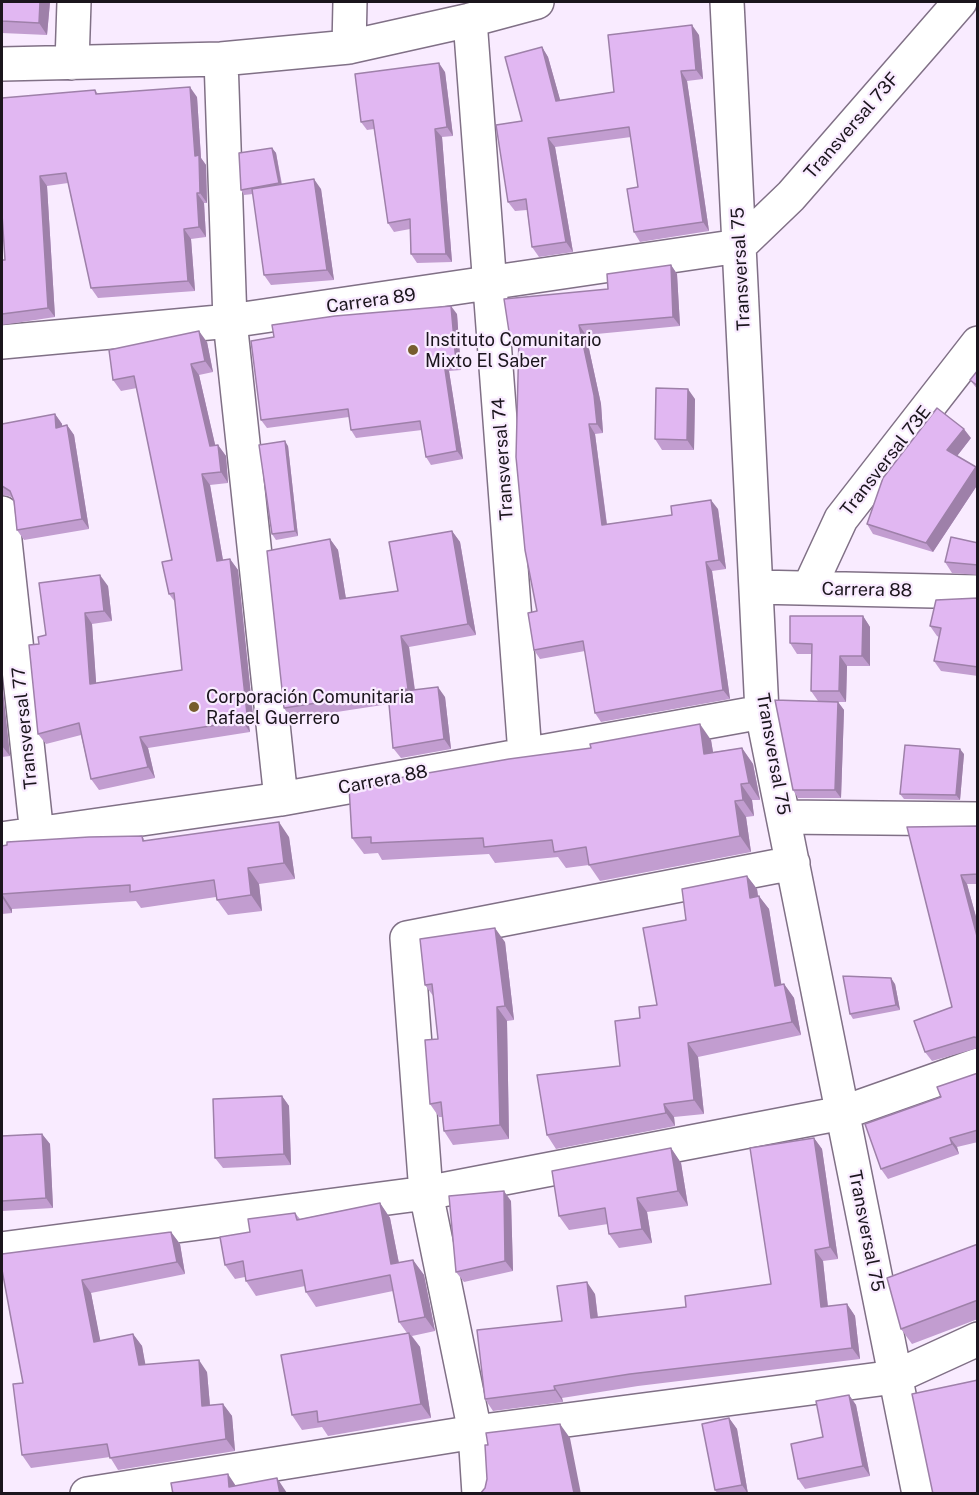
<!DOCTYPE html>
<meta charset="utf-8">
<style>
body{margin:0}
#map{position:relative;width:979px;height:1495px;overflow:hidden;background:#f9ebff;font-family:"Public Sans",sans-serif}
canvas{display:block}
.frame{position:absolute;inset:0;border:3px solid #1b151d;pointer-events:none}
</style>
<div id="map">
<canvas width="979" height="1495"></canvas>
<div class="frame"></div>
</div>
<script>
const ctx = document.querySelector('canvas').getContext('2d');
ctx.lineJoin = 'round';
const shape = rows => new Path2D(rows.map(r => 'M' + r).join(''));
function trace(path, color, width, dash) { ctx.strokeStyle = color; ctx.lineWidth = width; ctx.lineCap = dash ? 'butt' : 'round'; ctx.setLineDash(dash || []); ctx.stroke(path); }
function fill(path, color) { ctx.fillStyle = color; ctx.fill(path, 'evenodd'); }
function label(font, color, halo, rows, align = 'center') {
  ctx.font = font + ' "Public Sans",sans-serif'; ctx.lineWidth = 4.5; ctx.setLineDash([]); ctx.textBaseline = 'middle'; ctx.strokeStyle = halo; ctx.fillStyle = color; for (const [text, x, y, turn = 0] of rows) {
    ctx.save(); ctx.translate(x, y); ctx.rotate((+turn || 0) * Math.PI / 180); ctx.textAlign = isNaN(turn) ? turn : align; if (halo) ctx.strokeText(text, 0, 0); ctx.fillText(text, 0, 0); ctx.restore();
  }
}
const minor = shape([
 [727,2,762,712,919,1494],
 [470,20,525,754],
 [349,47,350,2],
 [221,59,230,321,281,799],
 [72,63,74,2],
 [2,64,221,59,349,47,470,20,537,2],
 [2,342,230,321,739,246,791,196,960,2],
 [2,513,37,835],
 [756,587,978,592],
 [809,588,841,519,978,343],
 [783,817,978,819],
 [2,839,281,799,762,712],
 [2,1249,426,1193,842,1113,978,1065],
 [87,1494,475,1432,895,1377,978,1339],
 [479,1494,475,1432,426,1193,407,938,793,863]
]);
trace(minor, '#807086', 36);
trace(minor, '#fff', 33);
fill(shape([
 [2,2,50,2,47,35,2,33],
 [387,2,459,2,459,3,388,3],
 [699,35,703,79,687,81,709,231,640,242,634,232,638,187,631,137,555,147,573,252,539,257,532,247,527,210,515,211,508,202,522,121,542,47,548,57,560,100,614,92],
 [445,72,453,136,442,137,452,262,417,263,411,254,410,229,394,232,388,223,374,129,367,130,361,122],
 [95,90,98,94,197,97,201,158,206,165,207,203,204,203,206,237,191,239,195,291,98,298,91,288,68,183,47,186,55,317,2,325,2,260,5,260,2,214],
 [272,148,276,153,282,184,321,189,334,280,271,285,264,275,253,194,244,195,241,190],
 [671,265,677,274,680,326,586,335,601,404,603,433,595,434,607,524,718,509,726,569,712,571,730,699,601,722,595,713,585,651,540,659,534,650,537,611,519,347,516,348,510,338,608,289],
 [457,314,461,370,449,371,463,459,431,465,426,457,422,430,356,438,351,430,349,417,267,428,261,420],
 [207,342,213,372,199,375,215,445,218,445,226,456,228,483,210,485,223,560,230,559,238,570,254,725,249,726,250,732,148,748,155,778,99,790,91,779,81,735,46,744,38,734,39,644,46,635,108,586,112,621,92,624,96,683,182,670,175,602,169,594,172,560,137,388,121,391,113,380],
 [978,370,978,390,970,380],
 [695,399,694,450,662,450,655,439],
 [55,414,62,424,62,426,67,425,74,435,89,529,24,540,17,530,13,498,9,496,2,495,2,424],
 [971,438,957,456,976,467,978,469,978,484,933,552,873,534,867,524],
 [288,446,298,536,276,540,272,534],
 [452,531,460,542,476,635,409,647,415,690,445,697,451,749,401,758,393,748,389,704,291,719,284,708,330,539,338,550,346,599,398,591],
 [978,543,978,575,952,573,945,562],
 [978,598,978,676,941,671,934,661,939,637,937,636,930,626],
 [863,616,870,627,870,666,847,666,846,702,831,702,838,702,844,710,841,798,798,798,793,790,818,701,811,691,812,654,797,654,790,643],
 [2,682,10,756,2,757],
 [711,740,713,752,742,748,753,764,760,800,752,800,754,816,746,817,751,852,600,881,589,865,566,868,558,857,495,863,489,854,382,860,378,853,364,854,352,838,394,784],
 [964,754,960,800,904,799,900,794],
 [978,826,978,884,967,884,978,924,978,1048,932,1061,925,1052,952,1007,907,827],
 [142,836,145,841,289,837,295,879,259,884,262,911,228,915,217,900,216,897,141,908,136,901,12,909,12,913,2,914,2,846],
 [747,876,757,889,758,896,769,909,781,985,784,984,794,998,801,1035,698,1057,704,1114,674,1117,675,1126,556,1149,547,1135,620,1066,640,1018,657,1005,686,920],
 [505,942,514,1020,507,1021,509,1139,453,1145,444,1131,442,1117,439,1117,430,1104,438,1039,434,997,425,985],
 [895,984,900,1010,853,1019,850,1014],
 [978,1073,978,1142,957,1147,959,1154,888,1179,881,1169,941,1097],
 [282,1096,289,1106,291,1165,223,1168,215,1158],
 [42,1134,50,1144,53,1208,2,1211,2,1136],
 [814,1138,822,1149,838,1259,823,1261,828,1306,847,1304,855,1316,860,1359,638,1386,562,1398,563,1402,493,1411,485,1399,562,1321,595,1294,598,1317,686,1307,771,1284],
 [671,1148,681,1163,688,1206,647,1212,652,1243,619,1248,609,1234,608,1224,569,1230,559,1216],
 [511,1201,513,1271,464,1282,456,1272],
 [380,1203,390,1218,399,1263,413,1260,424,1275,435,1331,412,1336,420,1347,431,1418,328,1436,322,1427,302,1430,292,1415,407,1333,399,1322,393,1291,316,1307,306,1292,305,1286,256,1296,246,1281,245,1277,235,1279,225,1265,250,1232,295,1213,300,1219],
 [171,1232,180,1244,185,1274,91,1293,100,1341,133,1334,142,1346,145,1365,207,1372,210,1405,223,1404,232,1416,235,1451,118,1470,110,1457,31,1468,22,1455,23,1383,2,1270],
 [978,1244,978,1319,912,1344,901,1329],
 [849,1395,856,1405,870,1476,805,1489,798,1479],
 [729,1418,737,1429,748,1494,718,1494,715,1490]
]), '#c29dd0');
fill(shape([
 [40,2,50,2,47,35,39,23],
 [692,25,699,35,703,79,696,70],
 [542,47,548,57,563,110,556,101],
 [439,63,445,72,453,136,447,127],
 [681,71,687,81,709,231,703,222],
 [190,87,197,97,201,158,206,165,207,203,200,193,195,156],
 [435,129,442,137,452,262,446,254],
 [548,138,555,147,573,252,566,242],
 [272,148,276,153,282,188,279,183],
 [40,176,47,186,55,317,48,308],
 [314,179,321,189,334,280,327,270],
 [197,193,204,203,206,237,199,227],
 [184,229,191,239,195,291,188,281],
 [671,265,677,274,680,326,673,317],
 [451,306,457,314,461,370,456,362],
 [579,325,586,335,601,404,603,433,597,424],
 [199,331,207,342,213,372,205,361],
 [444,363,449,371,463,459,457,451],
 [191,364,199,375,218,457,210,446],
 [688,389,695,399,694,450,687,440],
 [55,414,62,424,63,438,56,428],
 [589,424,595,434,608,534,602,525],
 [67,425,74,435,89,529,82,519],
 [964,429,971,438,954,460,947,450],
 [285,441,288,446,298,536,295,531],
 [218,445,226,456,228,483,221,472],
 [976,467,978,469,978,484,933,552,926,543],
 [202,474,210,485,225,572,217,561],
 [711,500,718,509,726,569,719,560],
 [452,531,460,542,476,635,468,624],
 [330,539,338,550,348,611,340,599],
 [230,559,238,570,254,725,247,714],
 [706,562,712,571,730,699,723,690],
 [100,575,108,586,112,621,104,611],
 [85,613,92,624,97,695,90,684],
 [863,616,870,627,870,666,862,656],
 [401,636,409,647,416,700,408,689],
 [840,656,847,666,846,702,839,691],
 [2,682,10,756,2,746],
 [438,687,445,697,451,749,444,739],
 [838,702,844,710,841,798,835,790],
 [241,715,249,726,250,732,242,721],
 [700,724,711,740,716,770,704,754],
 [140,737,148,748,155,778,148,767],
 [742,748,753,764,760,800,749,783],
 [960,749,964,754,960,800,956,795],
 [741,784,752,800,754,816,743,800],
 [735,801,746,817,751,852,740,836],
 [279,822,289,837,295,879,284,863],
 [248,868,259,884,262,911,251,895],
 [961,875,967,884,978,924,978,940],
 [747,876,757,889,760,911,750,898],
 [2,894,12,909,12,913,2,897],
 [759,896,769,909,784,1000,775,986],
 [495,928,505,942,514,1020,505,1006],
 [891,978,895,984,900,1010,896,1005],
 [784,984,794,998,801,1035,792,1022],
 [497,1007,507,1021,509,1139,500,1125],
 [688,1043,698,1057,704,1114,694,1100],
 [282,1096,289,1106,291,1165,284,1154],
 [664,1104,674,1117,675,1126,666,1113],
 [42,1134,50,1144,53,1208,46,1198],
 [814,1138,822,1149,838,1259,830,1247],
 [950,1138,957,1147,959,1154,952,1144],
 [671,1148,681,1163,688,1206,678,1191],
 [504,1191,511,1201,513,1271,505,1261],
 [637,1198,647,1212,652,1243,642,1229],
 [380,1203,390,1218,402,1279,391,1264],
 [171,1232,180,1244,185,1274,177,1262],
 [815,1250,823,1261,829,1318,821,1307],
 [413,1260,424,1275,435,1331,425,1317],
 [82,1280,91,1293,103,1354,94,1342],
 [587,1282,595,1294,599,1329,591,1318],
 [847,1304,855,1316,860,1359,852,1348],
 [409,1333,420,1347,431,1418,421,1404],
 [133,1334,142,1346,148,1378,139,1365],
 [199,1360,207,1372,211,1418,202,1406],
 [554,1386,562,1398,563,1402,555,1390],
 [849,1395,856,1405,870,1476,863,1466],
 [223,1404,232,1416,235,1451,226,1439],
 [729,1418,737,1429,748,1494,742,1485],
 [560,1424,570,1438,581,1494,574,1494],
 [228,1474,238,1489,229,1487],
 [277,1478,287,1493,287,1494,280,1494]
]), '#9e80a9');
const building = shape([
 [2,2,40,2,39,23,2,21,2,2],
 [692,25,696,70,681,71,703,222,634,232,627,189,638,187,629,127,548,138,566,242,532,247,526,199,508,202,496,125,522,121,505,57,542,47,556,101,614,92,608,35,692,25],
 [439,63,447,127,435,129,446,254,411,254,410,219,388,223,373,120,361,122,355,74,439,63],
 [190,87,195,156,199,155,200,193,197,193,199,227,184,229,188,281,91,288,66,173,40,176,48,308,2,314,2,260,5,260,2,214,2,98,95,90,96,94,190,87],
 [272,148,279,183,241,190,239,153,272,148],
 [314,179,327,270,264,275,252,189,314,179],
 [671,265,673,317,579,325,594,395,597,424,589,424,602,525,672,515,671,506,711,500,719,560,706,562,723,690,595,713,583,641,534,650,528,613,537,611,525,550,516,457,519,337,510,338,504,299,608,289,607,274,671,265],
 [451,306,456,362,444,363,457,451,426,457,420,421,351,430,348,409,261,420,251,341,274,337,272,325,335,316,451,306],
 [199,331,205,361,191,364,210,446,218,445,221,472,202,474,217,561,230,559,247,714,241,715,242,721,140,737,148,767,91,779,79,723,38,734,29,645,39,644,38,637,46,635,39,583,100,575,104,611,85,613,90,684,182,670,174,593,169,594,162,562,172,560,134,376,113,380,109,350,199,331],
 [978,370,978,386,970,380,978,370],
 [656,388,688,389,687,440,655,439,656,388],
 [937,408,964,429,947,450,976,467,926,543,867,524,883,478,937,408],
 [55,414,56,428,67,425,82,519,17,530,14,501,10,491,2,486,2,424,55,414],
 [285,441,295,531,272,534,259,445,285,441],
 [452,531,468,624,401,636,408,689,284,708,267,551,330,539,340,599,398,591,389,542,452,531],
 [951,537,978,543,978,565,945,562,951,537],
 [978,598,978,667,934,661,941,628,930,626,936,600,978,598],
 [790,616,863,616,862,656,840,656,839,691,811,691,812,644,790,643,790,616],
 [438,687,444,739,393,748,388,693,438,687],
 [775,700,838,702,835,790,793,790,775,700],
 [700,724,704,754,742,748,749,783,741,784,743,800,735,801,740,836,589,865,586,847,554,852,552,840,484,847,483,838,371,843,371,837,352,838,349,787,394,784,393,779,509,759,591,748,590,744,700,724],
 [905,745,960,749,956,795,900,794,905,745],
 [279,822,284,863,248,868,251,895,217,900,214,880,130,892,130,885,2,894,2,846,7,845,7,842,89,837,142,836,143,841,279,822],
 [978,826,978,874,961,875,978,940,978,1038,974,1037,925,1052,914,1021,952,1007,907,827,978,826],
 [747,876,750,898,759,896,775,986,784,984,792,1022,688,1043,694,1100,664,1104,666,1113,547,1135,537,1075,620,1066,615,1021,640,1018,639,1007,657,1005,643,928,686,920,682,889,747,876],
 [495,928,505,1006,497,1007,500,1125,444,1131,441,1102,430,1104,425,1040,438,1039,432,984,425,985,420,939,495,928],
 [843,976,891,978,896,1005,850,1014,843,976],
 [978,1073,978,1130,950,1138,952,1144,881,1169,865,1124,941,1097,937,1087,978,1073],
 [282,1096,284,1154,215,1158,213,1099,282,1096],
 [42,1134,46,1198,2,1201,2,1136,42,1134],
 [814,1138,830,1247,815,1250,821,1307,847,1304,852,1348,630,1374,554,1386,555,1390,485,1399,477,1330,562,1321,557,1286,587,1282,591,1318,686,1307,685,1296,771,1284,750,1148,814,1138],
 [671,1148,678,1191,637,1198,642,1229,609,1234,605,1208,559,1216,552,1171,671,1148],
 [504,1191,505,1261,456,1272,449,1196,504,1191],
 [380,1203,391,1264,413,1260,425,1317,399,1322,390,1275,306,1292,302,1270,246,1281,243,1261,225,1265,220,1237,250,1232,248,1219,295,1213,297,1220,380,1203],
 [171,1232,177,1262,82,1280,94,1342,133,1334,139,1365,199,1360,202,1406,223,1404,226,1439,110,1458,107,1444,22,1455,13,1384,23,1383,2,1270,2,1254,171,1232],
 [978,1244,978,1300,901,1329,887,1278,978,1244],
 [409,1333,421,1404,318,1422,317,1411,292,1415,281,1355,409,1333],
 [978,1380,978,1494,933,1494,912,1394,978,1380],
 [849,1395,863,1466,798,1479,791,1444,823,1437,816,1401,849,1395],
 [729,1418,742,1485,715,1490,702,1424,729,1418],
 [560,1424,574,1493,480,1494,485,1488,487,1479,485,1445,488,1445,486,1433,560,1424],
 [228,1474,229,1487,277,1478,280,1494,173,1494,171,1483,228,1474]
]);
fill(building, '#e1b7f2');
trace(building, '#9e80a9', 1.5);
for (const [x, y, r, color] of [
 [413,350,6,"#765d2e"],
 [194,707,6,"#765d2e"]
]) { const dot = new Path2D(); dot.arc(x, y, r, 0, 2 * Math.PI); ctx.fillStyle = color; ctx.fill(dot); trace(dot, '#f9ebff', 2); }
label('18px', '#1b151d', '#f9ebff', [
 ["Transversal 73F",852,126,-49],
 ["Transversal 75",741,269,-93],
 ["Carrera 89",371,301,-8],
 ["Transversal 74",503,459,-94],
 ["Transversal 73E",886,461,-52],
 ["Carrera 88",867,590,1],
 ["Transversal 77",25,728,-96],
 ["Transversal 75",773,754,80],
 ["Carrera 88",383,780,-11],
 ["Transversal 75",866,1231,79]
]);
label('18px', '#1b151d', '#f9ebff', [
 ["Instituto Comunitario",425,340],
 ["Mixto El Saber",425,361],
 ["Corporación Comunitaria",206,697],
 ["Rafael Guerrero",206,718]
], 'left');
</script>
